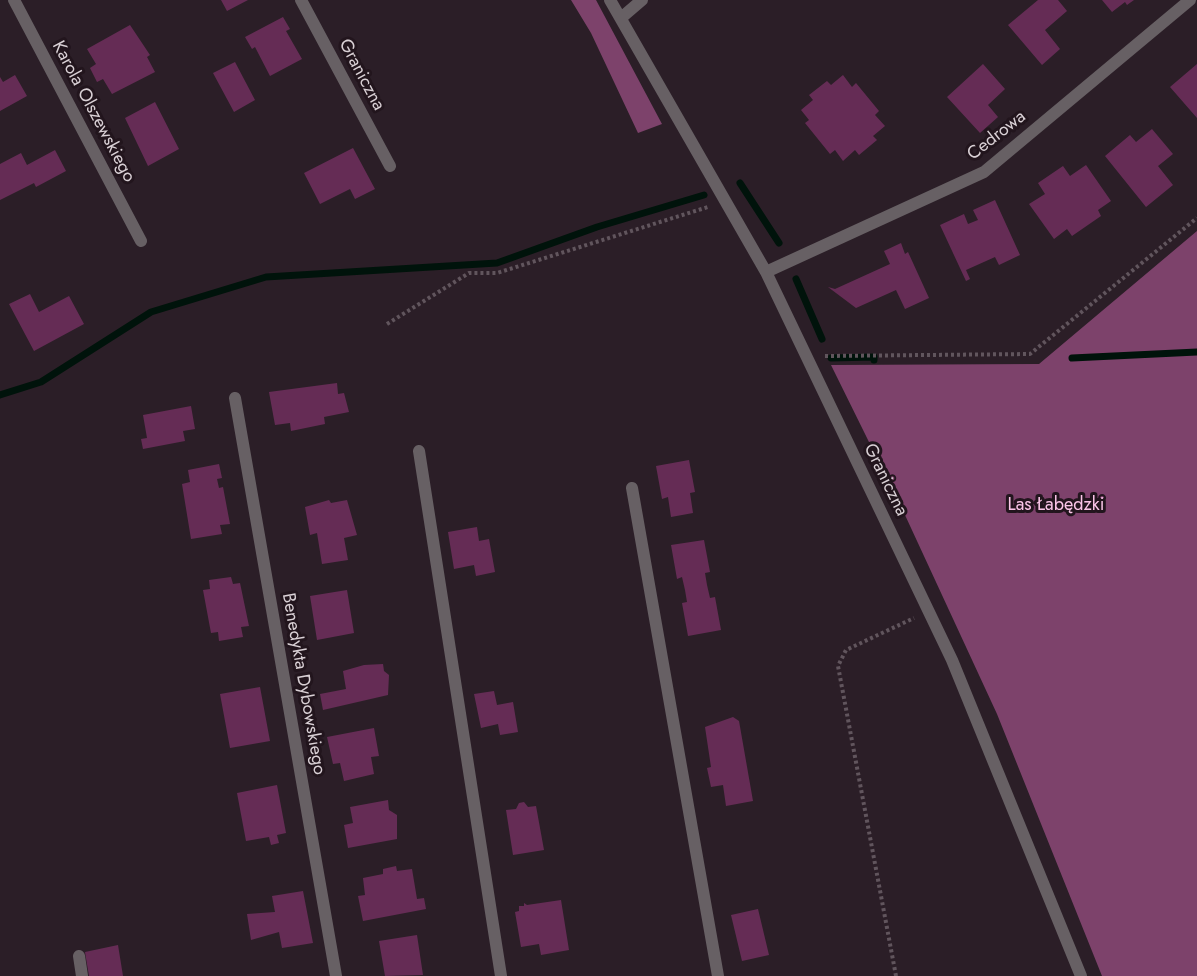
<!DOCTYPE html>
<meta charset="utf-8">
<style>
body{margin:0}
canvas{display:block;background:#2b1e27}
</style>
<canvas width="1197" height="976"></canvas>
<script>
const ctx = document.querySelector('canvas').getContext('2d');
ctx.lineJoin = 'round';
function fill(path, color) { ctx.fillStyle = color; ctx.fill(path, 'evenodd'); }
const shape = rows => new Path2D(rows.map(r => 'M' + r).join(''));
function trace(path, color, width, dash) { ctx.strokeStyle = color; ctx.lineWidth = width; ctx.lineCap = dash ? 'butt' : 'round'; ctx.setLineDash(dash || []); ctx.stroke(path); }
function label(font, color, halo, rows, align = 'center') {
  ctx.font = font + ' Jost,sans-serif'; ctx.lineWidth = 6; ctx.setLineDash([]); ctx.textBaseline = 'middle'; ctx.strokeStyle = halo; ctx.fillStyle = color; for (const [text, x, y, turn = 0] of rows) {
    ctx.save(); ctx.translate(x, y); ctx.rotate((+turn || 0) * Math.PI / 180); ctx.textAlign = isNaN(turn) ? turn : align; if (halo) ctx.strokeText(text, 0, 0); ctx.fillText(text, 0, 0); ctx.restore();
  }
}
fill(shape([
 [571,0,596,0,662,124,638,133,591,33],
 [1197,231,1197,976,1102,976,997,714,905,515,831,365,1039,364]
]), '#7d426b');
trace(shape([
 [740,183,779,243],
 [796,279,822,339],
 [831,358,874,357,874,360],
 [1072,358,1197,352],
 [0,395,41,382,151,312,266,277,497,263,597,227,704,195]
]), '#00130b', 7);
fill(shape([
 [221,0,248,0,227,11],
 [1038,0,1058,0,1067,11,1045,30,1060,49,1042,65,1008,25],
 [1102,0,1134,0,1127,5,1125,2,1112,12],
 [283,17,290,29,286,31,302,59,270,76,255,47,252,49,245,37],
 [130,25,150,55,147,57,155,72,112,94,103,79,97,82,90,68,96,64,87,49],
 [235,62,255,100,234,112,213,73],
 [983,64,1005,89,988,105,998,117,980,133,947,97],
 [1197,64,1197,118,1170,87],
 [15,75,27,96,0,111,0,77,3,82],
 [843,75,852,87,856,83,879,111,875,115,885,126,873,136,877,140,859,155,855,150,843,161,835,150,830,154,805,123,809,120,801,110,813,100,809,95,827,81,831,85],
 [155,102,179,149,148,166,125,118],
 [1152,129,1173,154,1158,166,1173,185,1146,207,1105,156,1130,135,1136,142],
 [353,148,375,189,355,199,350,189,320,204,304,173],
 [55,150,66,171,36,187,34,183,0,200,0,164,21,153,27,165],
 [1086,165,1111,201,1098,210,1101,216,1072,236,1067,229,1054,239,1029,204,1045,194,1038,183,1063,166,1070,176],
 [995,200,1020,255,999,265,995,257,966,270,970,279,966,281,940,225,964,214,968,224,978,220,973,210],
 [901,243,905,254,908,252,929,298,905,309,896,290,856,308,828,287,835,289,890,264,884,251],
 [30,294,39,312,69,296,84,324,34,351,9,304],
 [337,383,338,394,344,393,349,412,324,417,325,424,291,431,290,423,275,425,269,392],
 [191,406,195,429,183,431,185,441,143,449,141,439,147,438,143,415],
 [689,460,695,492,690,493,693,513,671,517,668,497,662,499,656,466],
 [219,464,222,478,217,479,219,488,223,487,230,524,220,525,222,534,191,539,182,484,190,482,188,470],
 [329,500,331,503,347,500,357,535,344,538,348,560,322,564,317,533,310,535,305,507],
 [477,527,479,541,489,539,495,572,476,576,474,565,454,569,448,532],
 [704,540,710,572,705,573,707,585,710,598,715,597,721,630,688,636,682,603,687,602,685,590,682,577,677,579,671,545],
 [231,577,233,584,240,583,249,626,241,627,243,637,219,641,218,632,211,633,203,590,210,589,209,580],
 [347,590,354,633,317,640,310,596],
 [383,664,384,671,389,675,388,695,323,710,320,694,346,689,343,671,364,665],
 [260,687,270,741,230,748,220,694],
 [494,691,497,705,513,702,518,732,500,735,498,724,481,728,474,694],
 [733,717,739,721,753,801,726,806,723,785,711,787,707,768,711,767,705,727],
 [374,728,379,756,371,757,374,774,344,781,340,763,333,764,327,737],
 [277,785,286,833,277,835,279,843,271,845,269,837,246,841,237,793],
 [388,800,389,810,397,815,397,839,348,848,344,825,353,823,350,807],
 [524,802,528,807,536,806,544,850,513,855,506,810,516,809,519,803],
 [396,866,397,871,412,869,417,899,424,898,426,909,363,921,358,896,365,895,363,878,383,874,383,869],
 [303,891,313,943,282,948,279,932,251,940,247,914,275,912,272,896],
 [561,900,569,950,541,955,539,944,521,947,515,912,519,911,519,906,524,906,524,903,527,905],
 [758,909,769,955,742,961,731,915],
 [417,935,423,975,385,976,379,941],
 [118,945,123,976,89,976,85,952]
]), '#652c55');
trace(shape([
 [387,324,469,273,497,273,708,207],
 [825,356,1030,354,1197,218],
 [896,976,838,666,846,650,914,618]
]), '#61555d', 4, [3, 3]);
trace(shape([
 [79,956,82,976]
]), '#676064', 12);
trace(shape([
 [14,0,141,241],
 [301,0,390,166],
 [610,0,766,272,952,660,1081,976],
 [621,18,642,0],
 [766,272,984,172,1190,0],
 [235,398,336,976],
 [419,451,501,976],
 [632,488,718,976]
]), '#676064', 12);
label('18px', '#d9d0d5', '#22151d', [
 ["Graniczna",361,75,62],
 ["Karola Olszewskiego",93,112,62],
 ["Cedrowa",997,136,-38],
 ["Graniczna",885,480,64],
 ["Benedykta Dybowskiego",303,684,80]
]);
label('18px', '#fbc5e8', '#22151d', [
 ["Las Łabędzki",1056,506]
]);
</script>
